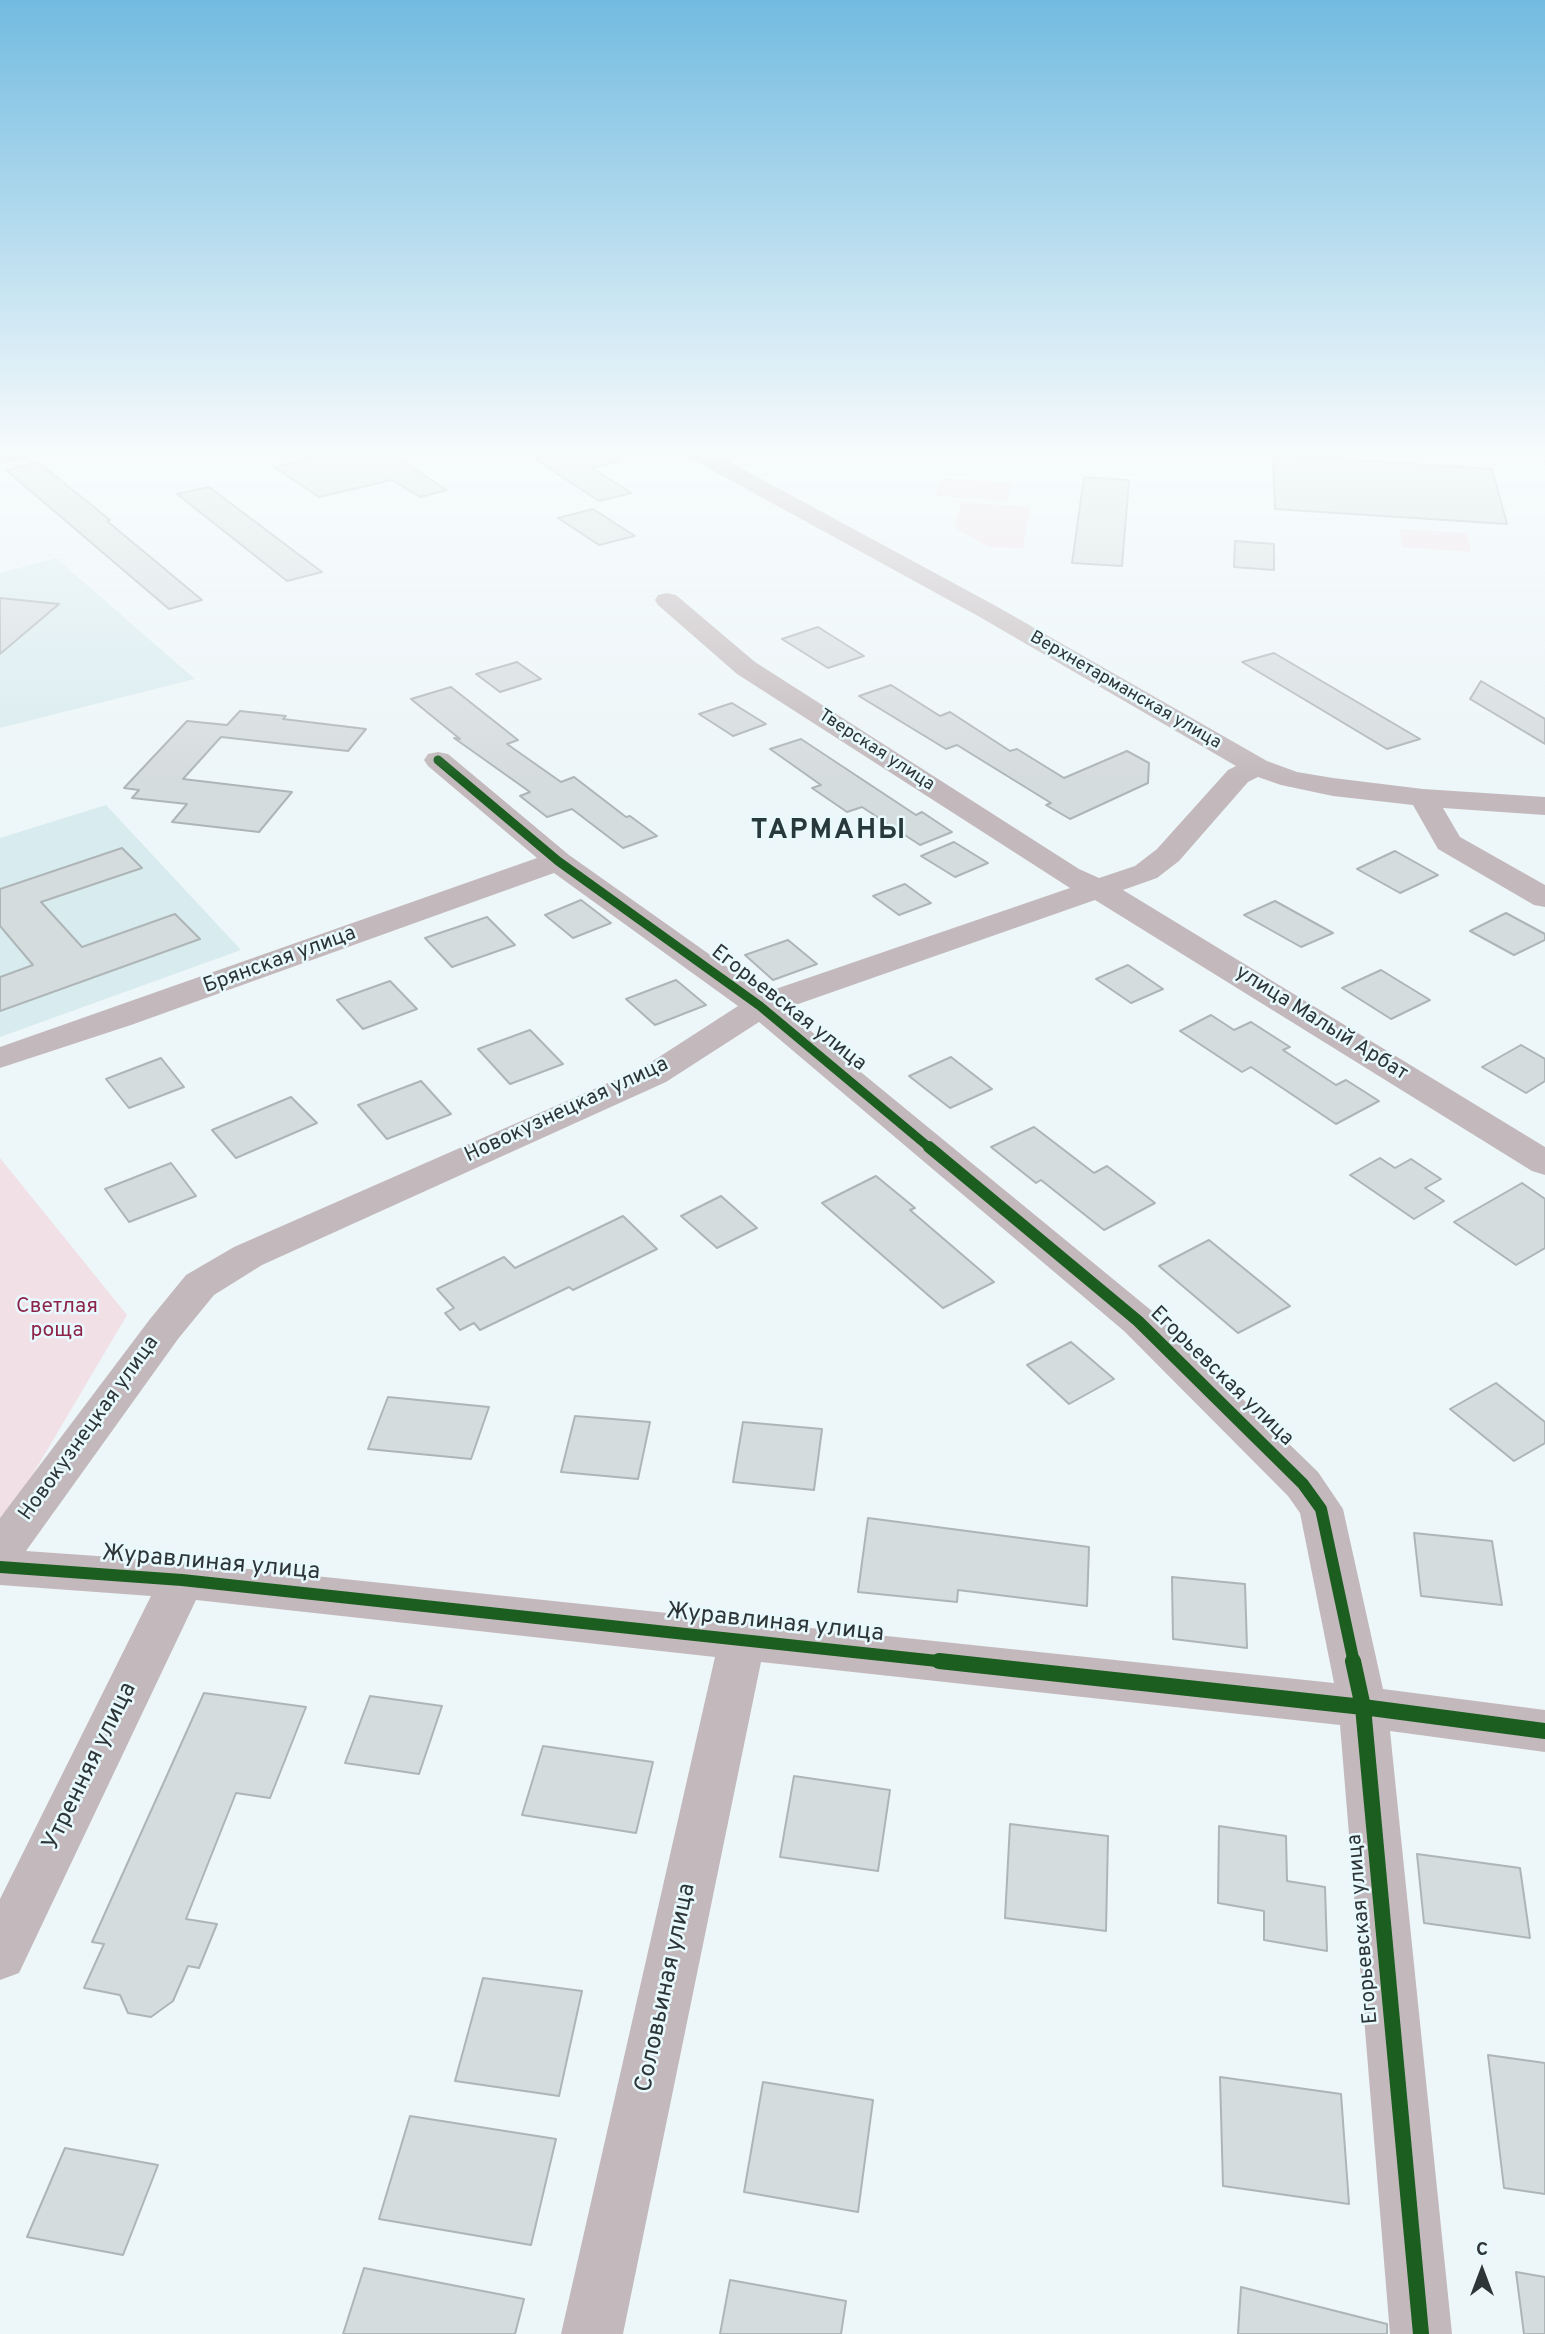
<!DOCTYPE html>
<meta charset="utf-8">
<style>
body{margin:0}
#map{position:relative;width:1545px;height:2334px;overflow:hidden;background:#edf6f8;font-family:Overpass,sans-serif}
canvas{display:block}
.north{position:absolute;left:1447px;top:2236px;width:70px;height:70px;-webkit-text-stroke:5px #e8fafd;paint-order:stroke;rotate:0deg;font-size:19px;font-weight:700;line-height:28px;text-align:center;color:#2e3537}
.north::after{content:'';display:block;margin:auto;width:24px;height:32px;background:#2e3537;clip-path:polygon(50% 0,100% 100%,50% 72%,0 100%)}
</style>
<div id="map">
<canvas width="1545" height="2334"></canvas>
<div class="north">С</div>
</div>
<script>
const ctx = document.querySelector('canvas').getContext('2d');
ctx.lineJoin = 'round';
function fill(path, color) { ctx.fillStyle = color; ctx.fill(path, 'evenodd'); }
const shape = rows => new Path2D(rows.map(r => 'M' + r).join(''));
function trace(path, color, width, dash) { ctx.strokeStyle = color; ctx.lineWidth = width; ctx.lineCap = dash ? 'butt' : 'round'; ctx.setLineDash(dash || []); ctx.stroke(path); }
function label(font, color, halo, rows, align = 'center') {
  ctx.font = font + ' Overpass,sans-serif'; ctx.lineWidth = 5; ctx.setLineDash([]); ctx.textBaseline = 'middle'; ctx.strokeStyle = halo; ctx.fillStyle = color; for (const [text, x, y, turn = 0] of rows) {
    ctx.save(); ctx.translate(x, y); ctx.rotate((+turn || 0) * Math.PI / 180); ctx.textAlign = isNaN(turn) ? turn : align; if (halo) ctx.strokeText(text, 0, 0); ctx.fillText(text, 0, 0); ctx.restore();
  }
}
fill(shape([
 [56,558,195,679,0,728,0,573],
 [106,805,241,950,0,1037,0,838]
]), '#d8ebee');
fill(shape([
 [942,478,1012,483,1007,501,936,496],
 [961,502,1030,507,1023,548,989,547,955,528],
 [1400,529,1467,533,1471,552,1402,547],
 [0,1158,127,1315,4,1523,0,1523]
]), '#f1e0e5');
const building = shape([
 [331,453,390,453,447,490,420,497,392,480,319,497,274,467,331,453],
 [561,453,618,453,619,462,592,468,632,493,599,501,535,459,561,453],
 [1273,455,1492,469,1507,524,1275,509,1273,455],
 [38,462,110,520,107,521,202,600,169,609,6,470,38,462],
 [1084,477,1129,480,1122,566,1072,563,1084,477],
 [209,487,322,572,287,581,177,494,209,487],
 [593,509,635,536,599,545,558,518,593,509],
 [1235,541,1274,544,1274,570,1234,567,1235,541],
 [0,598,59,604,0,654,0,598],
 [818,627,864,656,828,668,782,639,818,627],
 [1274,653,1420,739,1387,749,1242,662,1274,653],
 [517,662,541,679,500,692,476,674,517,662],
 [1481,681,1545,719,1545,744,1470,699,1481,681],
 [891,685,940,716,950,712,1010,751,1017,749,1064,778,1127,751,1149,763,1148,783,1070,819,1046,805,1051,803,957,745,946,749,859,696,891,685],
 [451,687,518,740,507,744,561,782,574,777,626,817,630,816,657,836,623,848,572,809,547,817,520,796,530,792,454,738,460,739,411,699,451,687],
 [732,703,766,724,733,736,699,714,732,703],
 [240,711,286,716,283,719,366,729,348,751,221,737,183,779,292,792,259,832,172,822,187,804,132,798,139,790,124,788,187,721,227,725,240,711],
 [801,739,916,815,922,812,952,832,920,845,862,807,847,812,812,788,821,785,770,749,801,739],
 [954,842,988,863,955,877,921,856,954,842],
 [122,848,142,868,41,902,82,947,175,914,200,939,0,1011,0,977,33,965,0,926,0,889,122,848],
 [1395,851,1438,875,1400,893,1357,869,1395,851],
 [905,884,931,903,899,915,873,896,905,884],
 [581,900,611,923,573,938,545,915,581,900],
 [1275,901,1333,933,1301,947,1244,915,1275,901],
 [1506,913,1545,934,1545,940,1514,955,1470,931,1506,913],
 [487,917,515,945,452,967,425,938,487,917],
 [788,940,817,964,773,980,745,955,788,940],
 [1128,965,1163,989,1131,1003,1096,979,1128,965],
 [1381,970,1430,1000,1391,1019,1342,988,1381,970],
 [676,980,706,1005,655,1025,626,999,676,980],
 [390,981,417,1009,363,1029,337,1000,390,981],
 [1211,1015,1234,1030,1251,1022,1290,1047,1283,1050,1336,1085,1346,1080,1379,1101,1336,1124,1251,1067,1242,1072,1180,1031,1211,1015],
 [530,1030,563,1064,510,1084,478,1049,530,1030],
 [1521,1045,1545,1059,1545,1081,1526,1093,1482,1067,1521,1045],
 [951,1057,992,1089,950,1108,909,1076,951,1057],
 [161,1058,184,1087,129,1108,106,1079,161,1058],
 [421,1081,451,1114,387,1139,358,1105,421,1081],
 [291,1097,317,1123,236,1158,212,1130,291,1097],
 [1034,1127,1094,1173,1107,1166,1155,1203,1104,1230,1041,1180,1036,1183,991,1147,1034,1127],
 [1380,1158,1395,1168,1411,1159,1441,1179,1425,1188,1444,1201,1414,1219,1350,1175,1380,1158],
 [171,1163,196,1196,129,1222,105,1189,171,1163],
 [876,1176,915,1208,910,1210,994,1282,943,1308,822,1203,876,1176],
 [1522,1183,1545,1199,1545,1248,1516,1265,1454,1222,1522,1183],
 [721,1196,757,1228,717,1248,681,1216,721,1196],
 [623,1216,657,1249,573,1290,569,1287,480,1330,474,1323,460,1330,445,1313,454,1308,437,1289,504,1257,515,1268,623,1216],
 [1209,1240,1290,1306,1238,1333,1159,1266,1209,1240],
 [1071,1342,1114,1379,1069,1404,1027,1365,1071,1342],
 [1496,1383,1545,1422,1545,1443,1514,1461,1450,1409,1496,1383],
 [388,1397,489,1407,471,1459,368,1449,388,1397],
 [575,1416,650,1422,638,1479,561,1472,575,1416],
 [743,1422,822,1429,814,1490,733,1482,743,1422],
 [868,1518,1089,1547,1087,1606,958,1590,957,1602,858,1592,868,1518],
 [1414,1533,1492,1541,1502,1605,1421,1596,1414,1533],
 [1172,1577,1245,1584,1247,1648,1173,1639,1172,1577],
 [204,1693,306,1707,270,1798,236,1793,186,1919,217,1924,199,1968,188,1966,173,2001,151,2017,128,2013,120,1995,84,1988,104,1944,92,1942,204,1693],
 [370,1696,442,1706,419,1774,345,1763,370,1696],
 [543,1746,653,1762,636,1833,522,1815,543,1746],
 [794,1776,890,1790,878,1871,780,1857,794,1776],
 [1010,1824,1108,1836,1106,1931,1005,1918,1010,1824],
 [1219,1826,1286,1836,1287,1881,1325,1887,1327,1951,1264,1940,1264,1911,1218,1903,1219,1826],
 [1417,1854,1520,1868,1530,1938,1424,1923,1417,1854],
 [483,1978,582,1991,559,2096,455,2081,483,1978],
 [1488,2055,1545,2063,1545,2194,1504,2188,1488,2055],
 [1220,2077,1341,2094,1349,2204,1223,2186,1220,2077],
 [763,2082,873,2100,858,2212,744,2192,763,2082],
 [410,2116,556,2139,531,2245,379,2219,410,2116],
 [65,2148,158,2165,123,2255,27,2237,65,2148],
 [364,2268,524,2299,515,2334,343,2334,364,2268],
 [1516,2272,1545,2277,1545,2334,1524,2334,1516,2272],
 [730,2280,846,2301,841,2334,720,2334,730,2280],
 [1241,2287,1387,2324,1387,2334,1238,2334,1241,2287]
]);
fill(building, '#d5dcde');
trace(building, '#aeb5b7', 2);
fill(shape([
 [0,453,34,453,31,458,0,464,0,453],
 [687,453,713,453,996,606,1267,761,1297,772,1333,778,1423,789,1545,797,1545,815,1443,808,1460,837,1545,885,1545,907,1534,905,1438,849,1413,805,1333,796,1281,785,1258,777,1248,782,1179,861,1157,878,1123,890,1545,1147,1545,1175,1532,1171,1095,900,784,1009,1152,1311,1318,1472,1343,1509,1383,1689,1545,1710,1545,1752,1390,1731,1452,2334,1390,2334,1340,1725,761,1662,623,2334,561,2334,715,1657,196,1600,19,1973,0,1980,0,1899,151,1596,0,1585,0,1518,150,1319,186,1275,234,1247,642,1068,738,1006,554,873,131,1025,0,1068,0,1047,537,858,428,766,424,760,428,754,438,752,448,754,569,855,764,993,1070,888,737,674,658,605,655,600,658,595,667,593,676,595,755,662,1079,869,1099,878,1135,866,1157,849,1228,770,1236,766,978,616,690,458,687,453],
 [759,1022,1124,1331,1288,1496,1300,1513,1334,1683,182,1562,26,1551,178,1339,214,1295,262,1265,666,1082,759,1022]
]), '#c3b9bc');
trace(shape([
 [438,760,558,861,760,1006,931,1149]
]), '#1b5e20', 9);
trace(shape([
 [929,1147,1138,1321,1303,1484,1321,1509,1354,1663],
 [0,1567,182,1580,956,1663]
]), '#1b5e20', 12);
trace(shape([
 [939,1661,1363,1707,1545,1731],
 [1353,1661,1363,1707,1421,2334]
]), '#1b5e20', 16);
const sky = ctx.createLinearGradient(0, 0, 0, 780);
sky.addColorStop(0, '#72bbe0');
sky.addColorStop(0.58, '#f7fbfc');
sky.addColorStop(1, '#f7fbfc00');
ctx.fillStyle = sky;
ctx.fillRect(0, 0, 1545, 780);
label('18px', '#2e3537', '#e8fafd', [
 ["Верхнетарманская улица",1125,691,30],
 ["Тверская улица",876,751,33]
]);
label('21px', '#2e3537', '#e8fafd', [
 ["Брянская улица",280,961,-20],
 ["Егорьевская улица",788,1009,38],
 ["улица Малый Арбат",1321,1024,32],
 ["Новокузнецкая улица",567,1111,-25],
 ["Егорьевская улица",1221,1377,44],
 ["Новокузнецкая улица",90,1429,-54],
 ["Егорьевская улица",1364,1929,-95]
]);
label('21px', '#8d244a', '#e8fafd', [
 ["Светлая",57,1308],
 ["роща",57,1332]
]);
label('24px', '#2e3537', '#e8fafd', [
 ["Журавлиная улица",211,1564,5],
 ["Журавлиная улица",775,1624,6],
 ["Утренняя улица",91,1767,-64],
 ["Соловьиная улица",667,1988,-78]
]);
ctx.letterSpacing = '2px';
label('bold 28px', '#29383a', '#e8fafd', [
 ["ТАРМАНЫ",829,832]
]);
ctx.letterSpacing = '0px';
</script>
